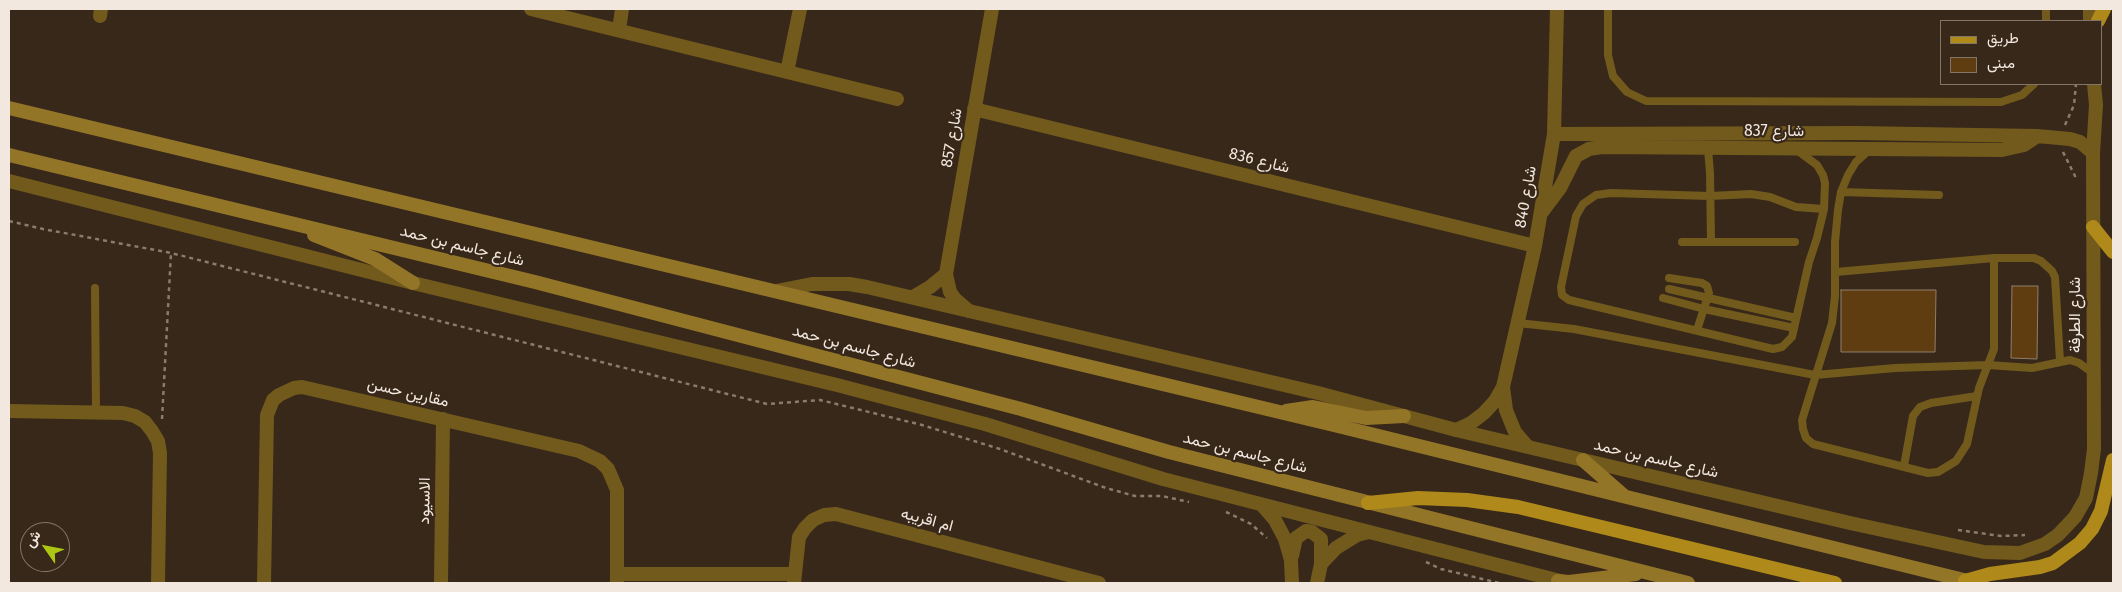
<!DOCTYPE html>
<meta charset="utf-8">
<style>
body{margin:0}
#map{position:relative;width:2122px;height:592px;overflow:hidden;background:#372819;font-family:"Fira Sans",Vazirmatn,sans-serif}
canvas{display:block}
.frame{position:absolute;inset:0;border:10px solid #f2e8df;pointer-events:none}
.legend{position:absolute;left:1940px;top:20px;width:162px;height:65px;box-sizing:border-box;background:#372819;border:1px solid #827568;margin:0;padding:6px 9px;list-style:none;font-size:15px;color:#f2e8df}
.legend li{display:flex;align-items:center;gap:10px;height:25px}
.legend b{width:25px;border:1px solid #827568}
.north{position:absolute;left:20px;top:522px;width:50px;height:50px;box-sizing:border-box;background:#372819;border:1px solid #827568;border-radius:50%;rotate:303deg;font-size:14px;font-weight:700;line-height:20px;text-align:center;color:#f2e8df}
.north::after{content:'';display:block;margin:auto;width:18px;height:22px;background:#acc612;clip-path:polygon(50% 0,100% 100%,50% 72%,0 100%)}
</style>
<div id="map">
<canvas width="2122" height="592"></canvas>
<div class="frame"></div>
<ul class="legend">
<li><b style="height:6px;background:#af891a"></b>طريق</li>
<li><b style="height:14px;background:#603d11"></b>مبنى</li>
</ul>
<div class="north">ش</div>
</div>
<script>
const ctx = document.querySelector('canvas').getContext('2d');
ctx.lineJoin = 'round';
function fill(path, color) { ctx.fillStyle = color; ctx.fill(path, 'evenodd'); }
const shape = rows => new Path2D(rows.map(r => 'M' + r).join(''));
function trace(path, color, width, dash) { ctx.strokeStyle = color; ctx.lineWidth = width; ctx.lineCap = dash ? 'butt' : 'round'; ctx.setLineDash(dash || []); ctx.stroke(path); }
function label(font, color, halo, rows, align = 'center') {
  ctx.font = font + ' "Fira Sans",Vazirmatn,sans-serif'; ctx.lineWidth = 4.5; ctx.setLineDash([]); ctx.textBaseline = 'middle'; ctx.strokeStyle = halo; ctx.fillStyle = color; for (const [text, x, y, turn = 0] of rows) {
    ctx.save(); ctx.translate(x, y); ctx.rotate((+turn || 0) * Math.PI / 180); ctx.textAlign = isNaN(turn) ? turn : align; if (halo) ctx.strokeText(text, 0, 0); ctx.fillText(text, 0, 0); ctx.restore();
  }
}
const building = shape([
 [2012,286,2038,286,2037,359,2011,358,2012,286],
 [1841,290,1936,290,1935,352,1841,352,1841,290]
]);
fill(building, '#603d11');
trace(building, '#8f7e6c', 1);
trace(shape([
 [2065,125,2074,105,2076,84],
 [2063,152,2077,180],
 [9,221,43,229,171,253,767,404,820,400,922,425,1000,449,1106,488,1135,496,1162,496,1189,502],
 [162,419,171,253],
 [1226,512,1251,524,1267,538],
 [1958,530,2001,536,2025,535],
 [1426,562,1441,569,1499,583]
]), '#897c6f', 2.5, [4, 4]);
trace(shape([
 [1608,9,1608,55,1613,76,1627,92,1646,101,2001,102,2022,95,2034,84],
 [2046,9,2046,21],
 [1708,149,1710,173,1711,242],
 [1869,150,1856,162,1848,175,1841,192,1838,210,1835,242,1835,296,1832,323,1802,420,1803,429,1806,438,1813,444,1928,473,1938,472,1956,461,1967,444,1979,388,1994,349,1994,258],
 [1798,151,1817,165,1823,175,1825,183,1824,209,1817,238,1809,262,1792,337,1782,347,1773,349,1569,300,1562,295,1561,287,1576,216,1583,204,1596,195,1611,193,1710,196,1751,194,1770,197,1796,207,1824,209],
 [1841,192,1939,195],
 [1682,242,1795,242],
 [1836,272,1994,258,2034,258,2041,261,2052,271,2055,277,2060,361],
 [1669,278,1702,283,1707,286,1709,293,1697,330],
 [95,288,96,411],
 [1669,289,1796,318],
 [1663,298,1704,309,1794,328],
 [1518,323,1574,329,1815,375,1895,368,1988,365,2032,368,2070,360,2079,363,2093,373],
 [1904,466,1913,416,1920,407,1931,403,1977,396]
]), '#725a1d', 8);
trace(shape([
 [531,9,897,99],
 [100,16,101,9],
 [619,30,622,9],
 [787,72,800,9],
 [974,109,1535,246],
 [1554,134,1857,133,2037,136,2070,139,2080,142,2093,153],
 [9,181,413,283,837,385,985,424,1163,479,1568,583],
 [1542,212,1560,188,1576,156,1589,149,1602,147,2002,150,2024,145,2036,137],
 [913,297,930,287,946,274],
 [969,311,955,299,950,292,946,274,992,9],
 [1503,387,1506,410,1510,420,1515,432,1527,446],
 [9,411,123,413,135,416,145,422,152,431,158,441,160,453,158,583],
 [1456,430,1471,423,1484,413,1495,401,1503,387,1535,246,1554,134,1557,9],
 [1261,504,1275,520,1285,539,1291,560,1292,583],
 [1292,556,1296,538,1306,531,1312,532,1321,539,1321,564],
 [617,574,794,574],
 [264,583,267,415,273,400,279,395,294,388,302,387,579,451,600,461,608,469,617,490,617,583],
 [441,583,443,419],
 [794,583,799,537,805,528,813,520,824,515,836,514,1099,583],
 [1317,583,1321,564,1336,548,1357,535,1369,532]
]), '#725a1d', 14);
trace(shape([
 [2090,9,2090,21],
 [776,291,812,284,849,284,867,287,1318,393,1456,430,1850,523,1984,552,2020,553,2045,544,2058,535,2075,517,2086,498,2091,473,2094,449,2093,153,2096,105,2094,84]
]), '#725a1d', 14);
trace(shape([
 [9,108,1338,426,1976,583],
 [9,155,535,282,1021,409,1169,452,1688,583],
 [314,235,375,259,413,283],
 [1286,411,1313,407,1366,418,1404,416],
 [1583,460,1623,495],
 [1558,581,1569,582,1636,574]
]), '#937528', 14);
trace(shape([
 [2098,21,2104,9],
 [2093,227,2113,252],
 [1368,503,1418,498,1467,500,1518,507,1835,583],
 [1965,581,1990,574,2040,567,2053,563,2080,543,2092,529,2101,511,2113,460]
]), '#af891a', 14);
label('16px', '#f2e8df', '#372819', [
 ["شارع 837",1774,132],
 ["شارع 857",952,138,-80],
 ["شارع 836",1259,161,14],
 ["شارع 840",1526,197,-80],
 ["شارع جاسم بن حمد",462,246,14],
 ["شارع الطرفة",2076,315,-90],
 ["شارع جاسم بن حمد",854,347,15],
 ["مقارين حسن",408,393,13],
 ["شارع جاسم بن حمد",1245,453,14],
 ["شارع جاسم بن حمد",1656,459,13],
 ["الاسيود",425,501,-89],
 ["ام اقريبه",927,520,15]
]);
</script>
